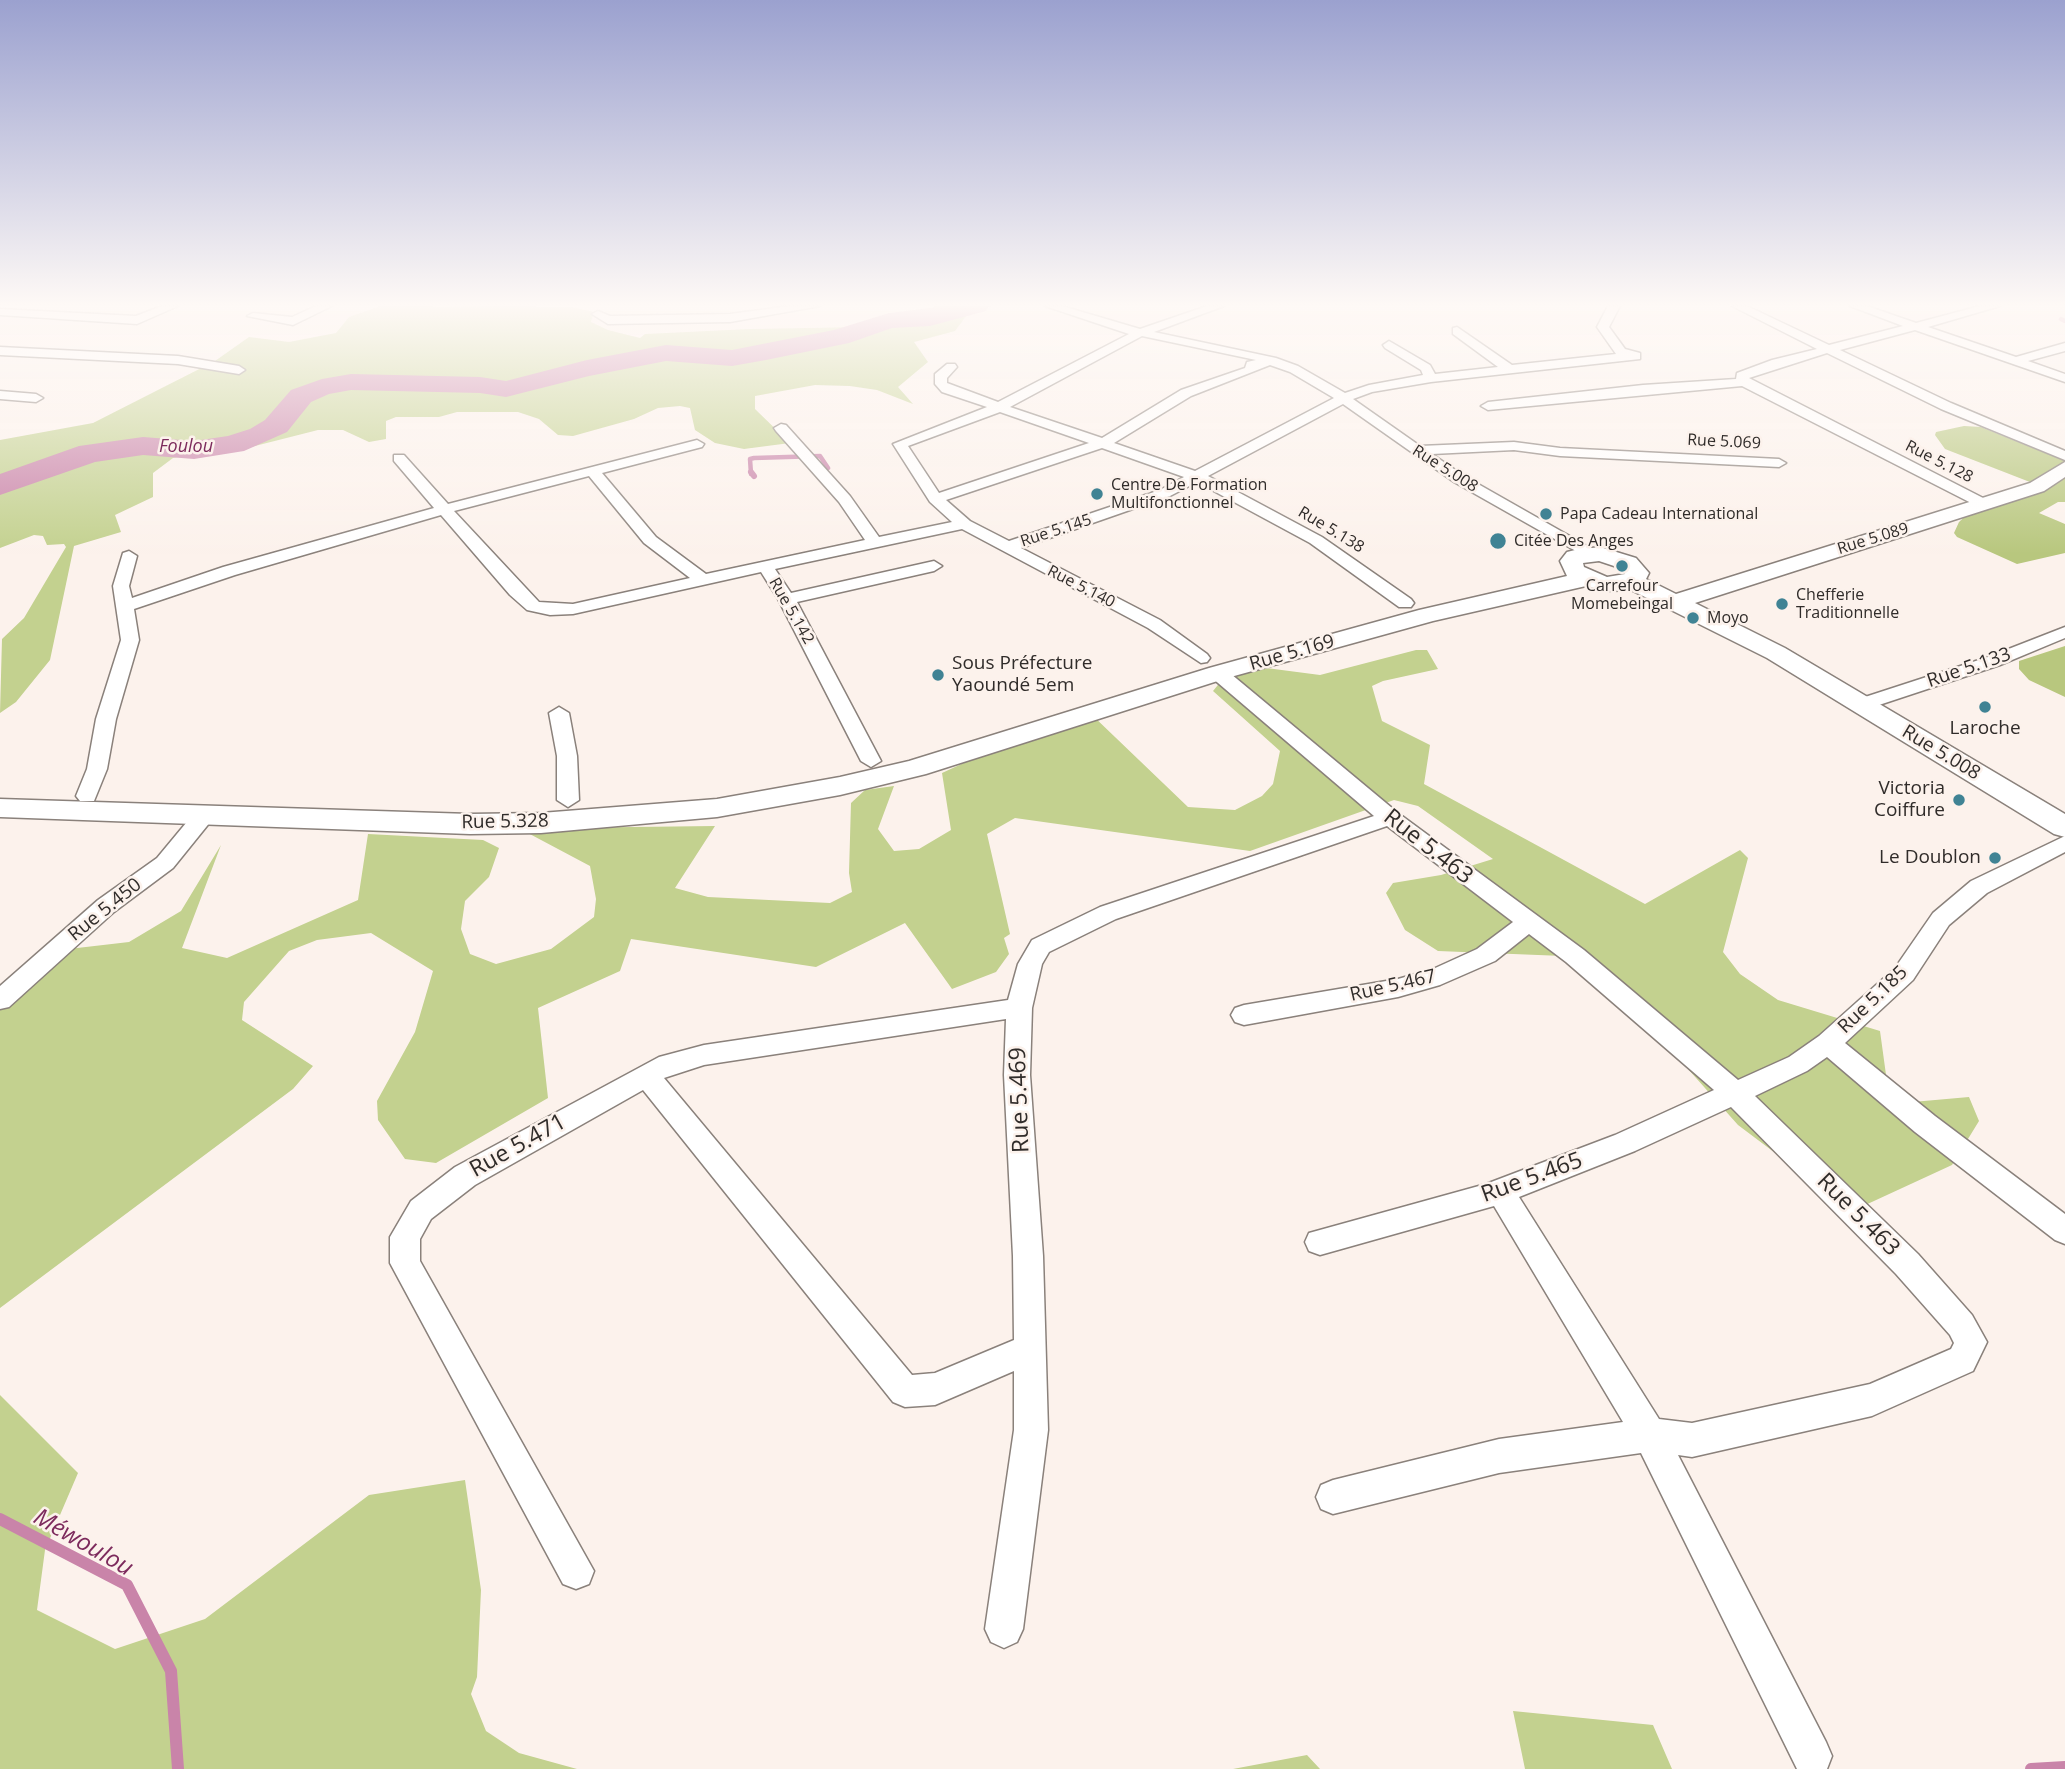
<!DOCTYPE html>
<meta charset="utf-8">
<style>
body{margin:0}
canvas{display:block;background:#fcf2ec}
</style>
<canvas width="2065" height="1769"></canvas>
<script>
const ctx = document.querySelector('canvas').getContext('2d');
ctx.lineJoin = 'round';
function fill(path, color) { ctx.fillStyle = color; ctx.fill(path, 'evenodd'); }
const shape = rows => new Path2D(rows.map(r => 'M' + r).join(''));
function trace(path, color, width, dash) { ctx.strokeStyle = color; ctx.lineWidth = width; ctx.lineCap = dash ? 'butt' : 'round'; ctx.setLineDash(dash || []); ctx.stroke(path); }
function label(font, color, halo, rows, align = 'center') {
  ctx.font = font + ' "Open Sans",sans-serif'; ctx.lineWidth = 5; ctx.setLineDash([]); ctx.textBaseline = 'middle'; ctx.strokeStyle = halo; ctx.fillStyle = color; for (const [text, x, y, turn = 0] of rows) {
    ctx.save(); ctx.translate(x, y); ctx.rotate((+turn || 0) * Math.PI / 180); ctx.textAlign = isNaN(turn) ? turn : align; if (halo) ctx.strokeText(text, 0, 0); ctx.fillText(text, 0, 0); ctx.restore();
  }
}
fill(shape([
 [380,306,572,307,594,312,591,322,608,330,640,338,645,334,749,329,862,327,896,321,936,306,992,306,970,311,955,331,914,342,928,362,898,387,913,404,877,390,850,386,815,385,755,396,755,409,790,443,744,449,715,443,695,430,690,408,680,406,658,408,634,419,573,436,558,435,539,419,518,412,457,412,439,417,396,417,386,421,386,439,369,442,343,430,318,430,251,447,209,451,173,458,153,473,153,497,115,515,121,532,74,546,50,660,16,702,0,713,2,639,24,618,66,547,64,544,47,545,43,536,34,535,0,548,0,440,93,423,215,361,249,337,289,342,336,333,349,317],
 [1416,650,1427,650,1438,669,1383,681,1372,686,1382,721,1430,745,1424,784,1645,904,1740,850,1748,858,1723,952,1740,974,1778,1000,1880,1031,1890,1104,1969,1097,1979,1121,1952,1165,1861,1207,1843,1204,1738,1125,1588,957,1438,951,1405,930,1386,893,1393,883,1441,875,1493,859,1418,806,1394,800,1250,851,1015,818,987,834,1010,934,1004,938,1009,954,996,972,952,989,905,923,816,967,631,939,620,971,538,1008,548,1098,436,1163,405,1159,378,1120,377,1101,415,1032,433,971,371,933,317,940,289,951,244,1002,242,1020,313,1066,293,1089,0,1308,0,1004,60,950,129,942,181,911,221,845,182,948,227,958,358,900,368,834,483,840,499,848,489,877,465,901,461,929,470,954,496,964,551,949,594,917,596,899,590,866,526,832,551,828,715,826,675,888,708,897,830,903,852,892,849,873,851,803,865,790,894,786,878,829,894,851,919,849,951,830,942,773,1070,714,1091,714,1188,807,1235,810,1262,796,1273,784,1280,751,1213,691,1222,680,1251,666,1320,675],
 [0,1395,78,1473,45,1550,37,1610,115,1649,205,1619,369,1495,465,1480,481,1590,477,1677,471,1694,486,1731,519,1753,577,1769,0,1769],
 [1513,1711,1653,1725,1672,1769,1525,1769],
 [1307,1755,1320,1769,1233,1769]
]), '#c3d18f');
fill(shape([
 [1964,426,1981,427,2065,461,2065,502,2058,502,2039,513,2065,524,2065,553,2017,564,1957,537,1954,533,1959,522,1971,511,2035,484,1945,449,1935,435,1936,432],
 [2065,646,2065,697,2029,680,2019,669,2019,661]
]), '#b8c77e');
trace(shape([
 [2061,319,2065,321],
 [751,474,750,459,754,458,820,456,828,468]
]), '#c984a9', 4.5);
trace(shape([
 [751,472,754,476]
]), '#c984a9', 6);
trace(shape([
 [0,1519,127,1585,171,1671,178,1769],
 [2031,1769,2065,1767]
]), '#c984a9', 12);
fill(shape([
 [947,306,989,306,986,311,930,326,892,328,849,343,766,360,732,366,666,361,589,376,506,397,480,393,351,390,329,394,311,402,287,432,244,451,194,459,143,455,95,462,0,495,0,474,79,446,143,437,194,441,228,436,250,429,265,420,291,390,322,379,351,374,480,377,506,381,587,360,666,345,732,350,834,330,889,313,947,306]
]), '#c984a9');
const street = shape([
 [162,306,178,306,137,324,0,315,0,309,136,316,162,306],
 [316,306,332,306,293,325,247,316,253,313,292,317,316,306],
 [790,306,820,306,730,322,608,324,592,314,598,311,610,316,730,314,790,306],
 [1045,306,1062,306,1140,329,1207,306,1224,306,1154,332,1276,358,1298,366,1345,393,1369,385,1423,375,1421,370,1385,348,1383,345,1389,341,1430,365,1435,374,1498,367,1453,334,1453,328,1457,327,1512,365,1616,354,1597,327,1608,306,1620,306,1609,327,1625,349,1640,353,1640,359,1431,382,1372,392,1353,399,1420,446,1514,442,1560,448,1779,459,1786,463,1779,467,1560,456,1514,450,1432,454,1464,476,1596,551,1598,554,1590,559,1454,482,1343,404,1208,476,1322,537,1411,599,1414,603,1411,607,1399,607,1310,543,1197,482,1170,496,1021,548,1160,620,1207,654,1210,658,1207,662,1201,663,1148,628,962,529,775,569,791,593,934,561,942,566,934,571,797,602,881,761,871,767,861,761,778,599,761,572,573,614,550,615,527,610,510,595,441,515,235,575,134,609,139,640,116,719,107,769,94,801,80,801,76,796,87,769,96,719,121,640,113,586,123,553,129,551,137,556,129,586,132,598,223,567,434,508,394,461,394,455,404,455,448,504,697,440,704,444,702,447,602,473,656,537,706,574,865,540,839,502,776,431,774,428,781,424,786,425,850,496,879,537,952,522,930,502,893,444,987,407,942,392,935,384,935,374,947,364,955,364,957,367,947,378,947,383,998,402,1129,334,1045,306],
 [1142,336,1256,360,1247,362,1245,368,1181,390,1102,438,1010,407,1142,336],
 [1270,365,1290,372,1334,398,1195,471,1114,443,1191,396,1270,365],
 [1000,412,1089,443,939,493,908,446,1000,412],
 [1102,448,1184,477,1160,490,1009,541,970,521,946,500,1102,448],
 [589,476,644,543,690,578,573,604,539,602,454,511,589,476],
 [1732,306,1747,306,1829,345,1903,326,1850,306,1867,306,1916,323,1980,306,2000,306,1928,327,2016,357,2065,343,2065,351,2028,361,2065,374,2065,382,1915,330,1840,350,1951,403,2065,451,2065,460,1941,409,1827,353,1749,378,1989,501,1989,507,1979,507,1742,386,1488,410,1481,406,1488,402,1643,385,1736,379,1737,373,1772,360,1817,349,1732,306],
 [0,347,178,356,239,366,245,370,239,374,178,364,0,355,0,347],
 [0,391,36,394,43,398,36,402,0,399,0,391],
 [2065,627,2065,638,2000,665,1879,705,1872,707,1862,701,1865,697,1988,657,2065,627],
 [1218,667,1225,669,1398,813,1584,950,1738,1080,1789,1057,1819,1036,1895,968,1933,913,1971,881,2065,836,2065,852,1987,893,1949,925,1913,980,1845,1043,1935,1116,2065,1214,2065,1244,2055,1240,1915,1132,1827,1057,1807,1071,1755,1096,1918,1254,1972,1315,1987,1342,1973,1371,1872,1416,1692,1457,1678,1455,1826,1742,1832,1756,1827,1769,1797,1769,1641,1453,1499,1473,1333,1514,1321,1509,1316,1497,1321,1485,1333,1480,1499,1439,1623,1422,1494,1206,1320,1255,1309,1251,1305,1242,1309,1233,1486,1184,1615,1135,1714,1090,1566,962,1529,934,1495,961,1440,985,1398,997,1244,1025,1235,1022,1231,1015,1235,1008,1244,1005,1398,979,1433,969,1477,949,1513,922,1387,826,1116,919,1049,952,1042,964,1032,1008,1030,1075,1043,1256,1048,1430,1023,1629,1017,1642,1004,1648,991,1642,985,1629,1014,1430,1014,1371,935,1405,905,1407,893,1402,643,1090,475,1185,431,1219,420,1239,420,1261,594,1571,589,1584,576,1589,563,1584,390,1263,390,1237,411,1201,455,1167,659,1057,704,1045,1008,1000,1018,964,1032,940,1100,907,1374,816,1211,677,1209,673,1218,667],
 [1006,1019,1004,1075,1013,1256,1014,1340,935,1373,912,1375,664,1078,704,1065,1006,1019],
 [1731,1107,1896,1274,1950,1335,1954,1343,1951,1349,1870,1384,1692,1423,1659,1419,1519,1197,1635,1151,1731,1107],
 [559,707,569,713,577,756,579,800,568,807,557,800,557,756,549,713,559,707],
 [204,809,215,816,173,868,114,912,9,1007,0,1009,0,986,98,900,157,858,196,811,204,809]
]);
const secondary = shape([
 [2065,462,2065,477,2044,491,1695,603,1785,648,2065,814,2065,837,2054,834,1767,658,1631,590,1607,591,1586,586,1433,621,1227,678,926,774,840,795,717,817,541,833,470,834,0,817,0,799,470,814,541,813,717,799,840,777,909,761,1209,668,1419,610,1567,576,1560,561,1567,552,1575,550,1600,547,1636,558,1649,573,1646,579,1676,594,2030,483,2065,462],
 [1599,561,1620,568,1625,574,1607,577,1584,567,1583,563,1599,561]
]);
trace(street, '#8a817b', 3);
trace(secondary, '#8a817b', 3);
fill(street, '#fff');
fill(secondary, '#fff');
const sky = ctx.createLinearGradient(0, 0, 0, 554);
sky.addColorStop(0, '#9ba1cf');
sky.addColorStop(0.55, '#fef9f6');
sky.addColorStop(1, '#fef9f600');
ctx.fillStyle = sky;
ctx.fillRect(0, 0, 2065, 554);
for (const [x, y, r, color] of [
 [1097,494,7,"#408394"],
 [1546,514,7,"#408394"],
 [1498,541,9,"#408394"],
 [1622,566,7,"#408394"],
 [1782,604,7,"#408394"],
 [1693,618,7,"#408394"],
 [938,675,7,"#408394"],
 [1985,707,7,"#408394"],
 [1959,800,7,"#408394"],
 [1995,858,7,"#408394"]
]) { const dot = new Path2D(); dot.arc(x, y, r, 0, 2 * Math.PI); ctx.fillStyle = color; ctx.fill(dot); trace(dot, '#fcf2ec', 2.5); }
label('16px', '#302c2a', '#fcf2ec', [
 ["Rue 5.069",1724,442,3],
 ["Rue 5.128",1939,462,27],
 ["Rue 5.008",1445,469,32],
 ["Rue 5.138",1331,530,31],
 ["Rue 5.145",1056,531,-18],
 ["Rue 5.089",1873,539,-17],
 ["Rue 5.140",1081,587,27],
 ["Rue 5.142",791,611,60]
]);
label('16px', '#302c2a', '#fcf2ec', [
 ["Centre De Formation",1111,485],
 ["Multifonctionnel",1111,503],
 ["Papa Cadeau International",1560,514],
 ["Citée Des Anges",1514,541],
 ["Carrefour",1622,586,"center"],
 ["Momebeingal",1622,604,"center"],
 ["Chefferie",1796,595],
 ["Traditionnelle",1796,613],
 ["Moyo",1707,618]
], 'left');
label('italic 18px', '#7d2b5d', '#fcf2ec', [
 ["Foulou",186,447]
]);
label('19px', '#302c2a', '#fcf2ec', [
 ["Rue 5.169",1292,653,-16],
 ["Rue 5.133",1969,668,-19],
 ["Rue 5.008",1941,753,31],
 ["Rue 5.328",505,822,-1],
 ["Rue 5.450",105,910,-39],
 ["Rue 5.467",1393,986,-13],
 ["Rue 5.185",1873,1000,-44]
]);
label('19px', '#302c2a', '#fcf2ec', [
 ["Sous Préfecture",952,664,"left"],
 ["Yaoundé 5em",952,686,"left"],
 ["Laroche",1985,729,"center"],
 ["Victoria",1945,789],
 ["Coiffure",1945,811],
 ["Le Doublon",1981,858]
], 'right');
label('23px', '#302c2a', '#fcf2ec', [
 ["Rue 5.463",1428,847,38],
 ["Rue 5.469",1020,1100,-92],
 ["Rue 5.471",518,1146,-29],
 ["Rue 5.465",1532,1178,-20],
 ["Rue 5.463",1858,1215,45]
]);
label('italic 24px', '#7d2b5d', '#fcf2ec', [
 ["Méwoulou",83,1543,30]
]);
</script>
